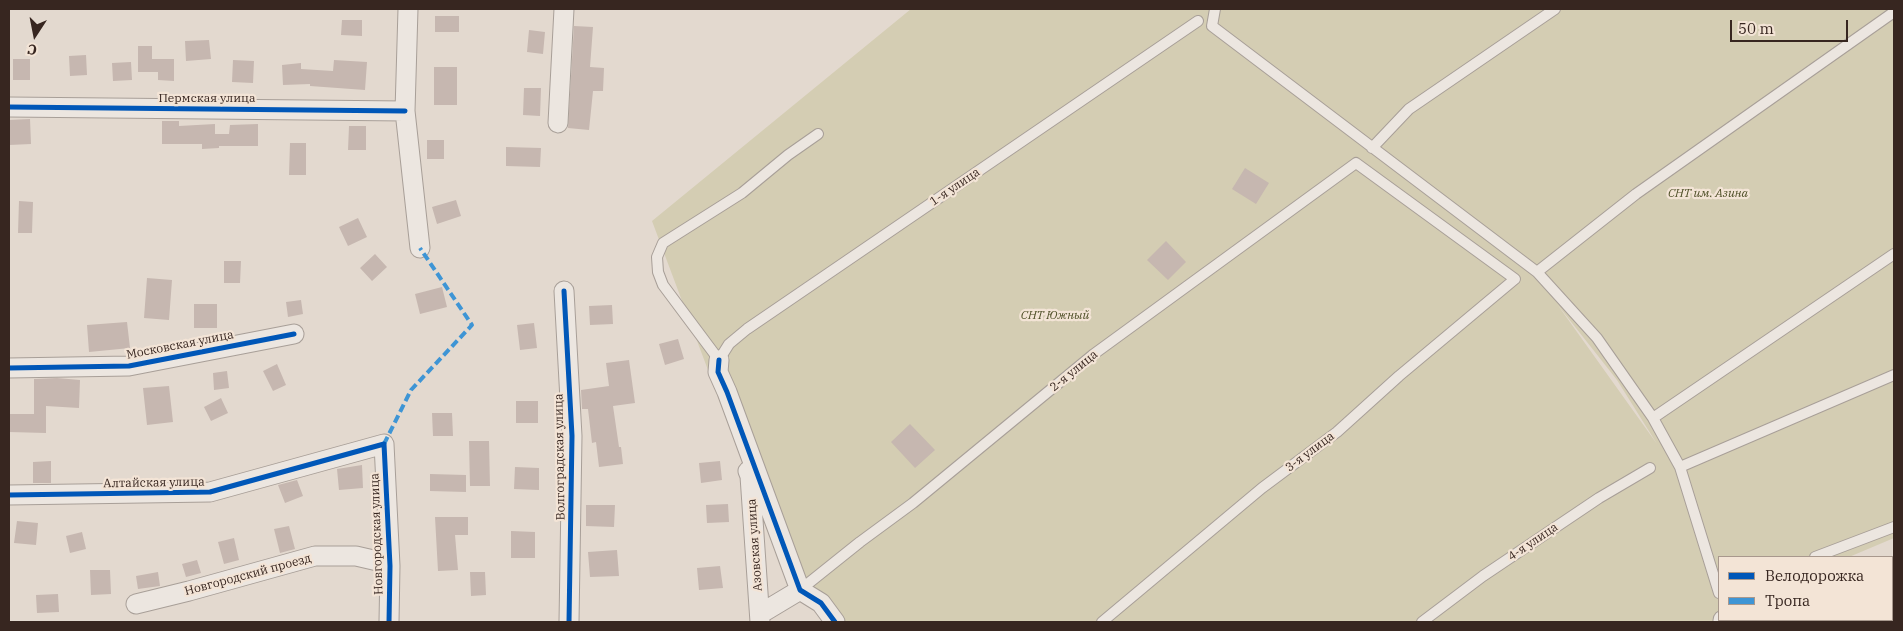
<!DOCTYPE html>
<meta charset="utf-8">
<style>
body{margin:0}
#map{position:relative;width:1903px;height:631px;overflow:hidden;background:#e3d9cf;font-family:"IBM Plex Serif",serif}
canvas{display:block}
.frame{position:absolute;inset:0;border:10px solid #372620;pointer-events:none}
.legend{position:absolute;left:1718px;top:556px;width:175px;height:65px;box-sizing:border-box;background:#f3e4d6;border:1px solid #a8988d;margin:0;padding:6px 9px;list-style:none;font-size:15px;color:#372620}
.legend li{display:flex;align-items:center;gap:10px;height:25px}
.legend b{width:25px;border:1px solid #a8988d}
.north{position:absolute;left:10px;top:10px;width:50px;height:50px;-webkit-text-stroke:4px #f3e4d6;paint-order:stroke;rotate:191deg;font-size:14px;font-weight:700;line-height:20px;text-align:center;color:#372620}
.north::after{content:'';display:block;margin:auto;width:18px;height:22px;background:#372620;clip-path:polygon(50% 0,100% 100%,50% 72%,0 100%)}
.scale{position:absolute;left:1730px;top:20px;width:118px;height:22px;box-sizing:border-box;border:2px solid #372620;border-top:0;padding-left:6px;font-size:15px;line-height:18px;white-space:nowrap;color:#372620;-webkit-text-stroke:4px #f3e4d6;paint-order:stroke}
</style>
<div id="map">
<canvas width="1903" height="631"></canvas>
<div class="frame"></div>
<ul class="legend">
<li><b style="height:6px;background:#0057b8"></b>Велодорожка</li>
<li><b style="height:6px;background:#3e95d5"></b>Тропа</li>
</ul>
<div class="north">С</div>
<div class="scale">50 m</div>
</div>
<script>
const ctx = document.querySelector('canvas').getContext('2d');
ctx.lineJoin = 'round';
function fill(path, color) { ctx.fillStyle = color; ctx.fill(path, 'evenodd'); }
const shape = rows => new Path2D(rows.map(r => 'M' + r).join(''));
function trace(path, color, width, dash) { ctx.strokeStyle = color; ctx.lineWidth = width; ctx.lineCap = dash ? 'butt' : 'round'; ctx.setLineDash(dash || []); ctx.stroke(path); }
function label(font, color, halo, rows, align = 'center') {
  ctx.font = font + ' "IBM Plex Serif",serif'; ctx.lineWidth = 4.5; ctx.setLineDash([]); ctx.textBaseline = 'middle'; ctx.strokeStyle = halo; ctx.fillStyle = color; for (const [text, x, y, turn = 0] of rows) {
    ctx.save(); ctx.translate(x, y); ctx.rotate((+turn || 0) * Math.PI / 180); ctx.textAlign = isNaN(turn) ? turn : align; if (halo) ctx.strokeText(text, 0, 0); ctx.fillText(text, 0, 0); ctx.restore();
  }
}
fill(shape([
 [911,9,1894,9,1894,538,1849,557,1719,557,1719,620,1795,620,1794,622,834,622,830,617,782,567,652,221],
 [1557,304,1617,380,1657,444]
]), '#d4cdb3');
fill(shape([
 [435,16,459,16,459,32,435,32],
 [342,20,362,20,362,36,341,35],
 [574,26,593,27,590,67,604,68,603,91,593,91,589,130,568,128],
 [529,30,545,32,543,54,527,52],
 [209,40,211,59,186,61,185,41],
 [138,46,152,46,152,59,174,59,174,81,158,80,158,72,138,72],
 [86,55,87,75,70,76,69,56],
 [13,59,30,59,30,80,13,80],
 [233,60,254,61,253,83,232,82],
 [334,60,367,62,365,90,310,86,310,84,283,85,282,65,301,63,301,69,333,71],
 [131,62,132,80,113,81,112,63],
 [434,67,457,67,457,105,434,105],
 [524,88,541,88,540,116,523,115],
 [30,119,31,144,9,145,9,120],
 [162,121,179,121,179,126,215,124,215,134,229,134,230,125,258,124,258,146,219,146,219,148,202,149,202,144,162,144],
 [349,126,366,126,366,150,348,150],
 [427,140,444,140,444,159,427,159],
 [290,143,306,143,306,175,289,175],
 [506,147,541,148,540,167,506,166],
 [1245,168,1269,183,1256,204,1232,189],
 [456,200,461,216,437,224,432,207],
 [19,201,33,202,32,233,18,233],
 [358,218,367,237,348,246,339,227],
 [1166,241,1186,262,1168,280,1147,260],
 [375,254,387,267,372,281,360,268],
 [224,261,241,261,240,283,224,283],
 [147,278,172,280,169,320,144,318],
 [442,287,447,307,420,314,415,294],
 [301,300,303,314,288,317,286,302],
 [194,304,217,304,217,328,194,328],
 [612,305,613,324,590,325,589,306],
 [127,322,130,348,89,352,87,325],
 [534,323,537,348,520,350,517,325],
 [678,339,684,359,665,365,659,344],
 [629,360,635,403,613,406,619,447,621,447,623,464,599,467,596,442,592,443,588,409,582,409,581,390,609,386,606,363],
 [277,364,286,385,273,391,263,371],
 [227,371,229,388,214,390,213,373],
 [57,378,80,380,79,408,46,406,46,433,9,432,10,414,34,414,34,379],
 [169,386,173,422,147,425,143,388],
 [221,398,228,413,211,421,204,407],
 [516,401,538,401,538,423,516,423],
 [432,413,452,413,453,436,433,436],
 [910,424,935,450,915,468,891,442],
 [469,441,489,441,490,486,470,486],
 [51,461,51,483,33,483,33,462],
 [720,461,722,480,701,483,699,463],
 [362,465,363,488,339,490,337,469],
 [515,467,539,468,539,490,514,489],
 [430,474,466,475,466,492,430,491],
 [297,480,303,496,285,503,278,485],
 [728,504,729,522,707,523,706,505],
 [586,505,615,505,614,527,586,526],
 [435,517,468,517,468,535,455,535,458,570,438,571],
 [17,521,38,523,36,545,14,543],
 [289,526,295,549,280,553,274,529],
 [511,531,535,532,535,558,511,558],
 [82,532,86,549,70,553,66,536],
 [234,538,239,560,224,564,218,542],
 [617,550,619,576,590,577,588,552],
 [197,560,201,573,186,577,182,564],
 [720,566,723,588,699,590,697,568],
 [90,570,110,570,111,594,91,595],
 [158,572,160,586,138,589,136,576],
 [470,572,485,572,486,595,471,596],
 [58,594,59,612,37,613,36,595]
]), '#c6b7b0');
const lane = shape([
 [1215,9,1212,26,1537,272,1597,338,1653,418,1680,467,1719,593],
 [818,134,788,155,742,193,663,243,657,257,658,272,663,285,719,360,729,344,747,329,1198,21],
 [1372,148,1409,109,1555,9],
 [1537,272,1636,194,1894,12],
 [1653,418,1894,254],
 [1680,467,1894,375],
 [1815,557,1894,527],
 [800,590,860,542,913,503,1094,354,1356,163,1515,279,1399,376,1337,432,1262,488,1102,622],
 [1422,622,1483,576,1599,498,1650,468]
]);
const street = shape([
 [408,9,405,111,420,248],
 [9,107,405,111],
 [558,123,564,9],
 [564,291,572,436,569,622],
 [719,360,718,372,727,392,800,590,821,603,835,622],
 [9,368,129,366,294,334],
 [748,471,750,476,760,622],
 [9,495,210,492,384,444,390,566,389,622],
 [136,604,189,591,315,556,356,556,382,562,390,566],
 [760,614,800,590],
 [1723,620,1723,622]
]);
trace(lane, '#a89f98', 12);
trace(street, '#a89f98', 21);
trace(lane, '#ece6e0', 10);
trace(street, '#ece6e0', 19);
trace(shape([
 [384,444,411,390,472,325,420,248]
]), '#3e95d5', 4, [8, 4]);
trace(shape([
 [9,107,405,111],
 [564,291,572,436,569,622],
 [719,360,718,372,727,392,800,590,821,603,835,622],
 [9,368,129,366,294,334],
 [9,495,210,492,384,444,390,566,389,622]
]), '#0057b8', 5);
label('12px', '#372620', '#f3e4d6', [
 ["Пермская улица",207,99],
 ["1-я улица",955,187,-34],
 ["Московская улица",180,345,-11],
 ["2-я улица",1074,371,-39],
 ["3-я улица",1310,452,-37],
 ["Волгоградская улица",560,457,-91],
 ["Алтайская улица",154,483,-1],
 ["Новгородская улица",377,534,-92],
 ["4-я улица",1533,542,-34],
 ["Азовская улица",755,545,-94],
 ["Новгородский проезд",248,575,-15]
]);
label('italic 12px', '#505129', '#f3e4d6', [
 ["СНТ им. Азина",1708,194],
 ["СНТ Южный",1055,316]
]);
</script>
